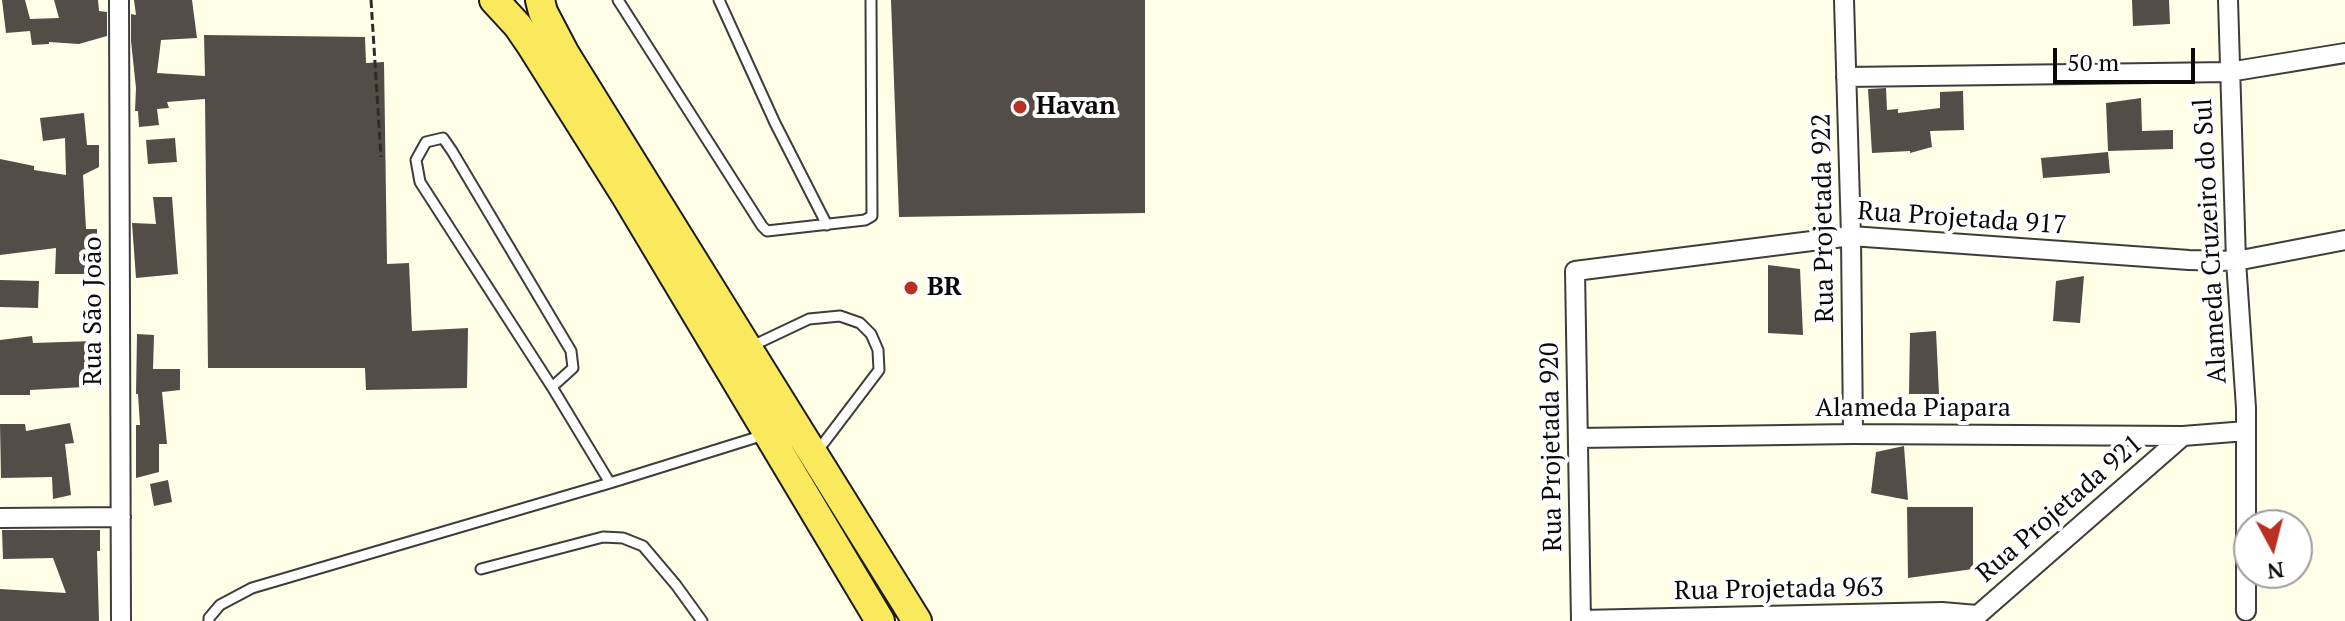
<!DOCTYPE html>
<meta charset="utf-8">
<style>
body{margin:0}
#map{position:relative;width:2345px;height:621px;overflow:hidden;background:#fffee7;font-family:"PT Serif",serif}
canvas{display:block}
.north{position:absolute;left:2233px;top:509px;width:80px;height:80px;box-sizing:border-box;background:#fff;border:2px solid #9d9d9d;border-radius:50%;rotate:173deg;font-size:22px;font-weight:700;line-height:32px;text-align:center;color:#0a0a0a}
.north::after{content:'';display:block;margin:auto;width:28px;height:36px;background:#b93023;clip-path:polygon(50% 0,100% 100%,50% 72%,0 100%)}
.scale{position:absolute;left:2053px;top:48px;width:142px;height:36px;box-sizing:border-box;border:4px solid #0a0a0a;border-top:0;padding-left:10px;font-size:24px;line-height:28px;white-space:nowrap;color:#0a0a0a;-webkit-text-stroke:6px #fff;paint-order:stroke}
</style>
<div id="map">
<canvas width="2345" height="621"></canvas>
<div class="north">N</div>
<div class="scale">50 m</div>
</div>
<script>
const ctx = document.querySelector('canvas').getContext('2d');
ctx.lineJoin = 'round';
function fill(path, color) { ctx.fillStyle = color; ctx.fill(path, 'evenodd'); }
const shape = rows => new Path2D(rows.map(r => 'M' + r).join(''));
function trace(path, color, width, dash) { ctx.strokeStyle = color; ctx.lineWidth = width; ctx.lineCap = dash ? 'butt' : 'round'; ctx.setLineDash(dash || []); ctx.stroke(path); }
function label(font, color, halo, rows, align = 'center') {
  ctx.font = font + ' "PT Serif",serif'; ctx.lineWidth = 8; ctx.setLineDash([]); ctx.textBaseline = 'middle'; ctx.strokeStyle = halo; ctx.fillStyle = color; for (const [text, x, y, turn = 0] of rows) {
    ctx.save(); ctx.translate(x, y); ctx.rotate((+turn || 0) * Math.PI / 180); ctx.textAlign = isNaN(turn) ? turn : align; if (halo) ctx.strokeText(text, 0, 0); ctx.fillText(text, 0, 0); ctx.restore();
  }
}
fill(shape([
 [2,0,25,0,30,19,59,18,54,0,98,0,99,11,107,12,107,36,79,44,49,42,49,44,32,45,30,31,6,33],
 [134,0,192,0,197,38,161,40,157,73,205,76,204,35,365,37,366,63,384,62,387,264,409,263,412,331,468,328,467,388,366,390,365,368,208,368,205,99,167,102,169,108,157,109,159,125,139,127,138,111,135,111,136,88,131,41,131,14,136,15],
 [891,0,1145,0,1145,213,899,217],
 [2132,0,2169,0,2170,24,2133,26],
 [1886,88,1887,110,1898,109,1898,113,1940,108,1940,92,1963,91,1964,130,1930,131,1932,147,1910,153,1910,151,1872,153,1868,89],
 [2141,98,2142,131,2173,130,2173,149,2108,151,2106,103],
 [84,113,87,145,99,145,99,167,83,175,86,229,97,229,97,246,93,247,93,274,55,274,56,248,0,255,0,159,34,166,34,170,66,175,65,138,43,141,40,118],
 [175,138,177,162,148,164,146,140],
 [2108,152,2110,173,2043,178,2041,158],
 [153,197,172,197,178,274,136,278,132,223,156,224],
 [1768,265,1800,269,1803,335,1768,333],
 [2084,276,2080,323,2053,321,2056,281],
 [0,280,39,281,38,308,0,307],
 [1936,331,1939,394,1909,394,1910,333],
 [137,334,154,335,153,369,180,369,180,390,162,392,167,444,159,444,159,472,136,478,136,425,140,425,138,394,136,394],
 [32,336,33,343,95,341,96,362,84,362,85,387,30,390,30,395,0,395,0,340],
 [70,423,74,443,65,444,71,495,53,499,52,477,1,478,0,424,25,424,26,431],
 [1904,446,1908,500,1871,493,1876,452],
 [168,480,172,502,154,506,150,484],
 [1907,507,1973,507,1973,569,1908,578],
 [2,530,100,530,100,551,97,551,99,621,0,621,0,589,66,593,53,558,3,559]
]), '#524d46');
const service = shape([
 [618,0,762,226,767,231,865,220,872,216,871,0],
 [719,0,775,123,827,225],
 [752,346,809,319,840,316,860,323,871,334,878,350,879,370,816,453],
 [552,387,573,368,571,351,452,151,443,138,426,142,416,160,420,182,552,387,610,483,764,435],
 [481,569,603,537,623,538,643,546,676,585,702,621],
 [209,621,209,618,220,605,252,588,610,483]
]);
const minor = shape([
 [119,0,121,621],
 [1844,0,1851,236,1853,434],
 [2228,0,2236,261,2246,408,2246,611],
 [1846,77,2229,72,2345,53],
 [1579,438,1853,434,2183,436,2246,431],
 [0,518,121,517],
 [1581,620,1942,612,1977,615],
 [1581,621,1575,271,1851,236,2189,260,2236,261,2345,240],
 [1971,621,2183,436]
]);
const primary = shape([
 [494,0,518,26,531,45,626,196,880,621],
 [540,0,543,12,565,54,917,621]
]);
trace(service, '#3d3d3d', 13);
trace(minor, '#3d3d3d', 22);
trace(primary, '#1b1b1b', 32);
trace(shape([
 [371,0,381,157]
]), '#2c2c2c', 3, [8, 4]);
trace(service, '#fff', 9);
trace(minor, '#fff', 18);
trace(primary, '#fae95c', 28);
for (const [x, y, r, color] of [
 [1020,107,8,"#b93023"],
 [911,288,8,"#b93023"]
]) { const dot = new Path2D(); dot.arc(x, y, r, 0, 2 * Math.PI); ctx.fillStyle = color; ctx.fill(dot); trace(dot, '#fff', 3); }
label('bold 26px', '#0a0a0a', '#fff', [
 ["Havan",1036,107],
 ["BR",927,288]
], 'left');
label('26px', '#0a0a0a', '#fff', [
 ["Rua Projetada 922",1824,218,-91],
 ["Rua Projetada 917",1962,219,4],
 ["Alameda Cruzeiro do Sul",2211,241,-93],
 ["Rua São João",94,311,-90],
 ["Alameda Piapara",1913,409],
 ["Rua Projetada 920",1552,447,-91],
 ["Rua Projetada 921",2060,509,-41],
 ["Rua Projetada 963",1779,590,-1]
]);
</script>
